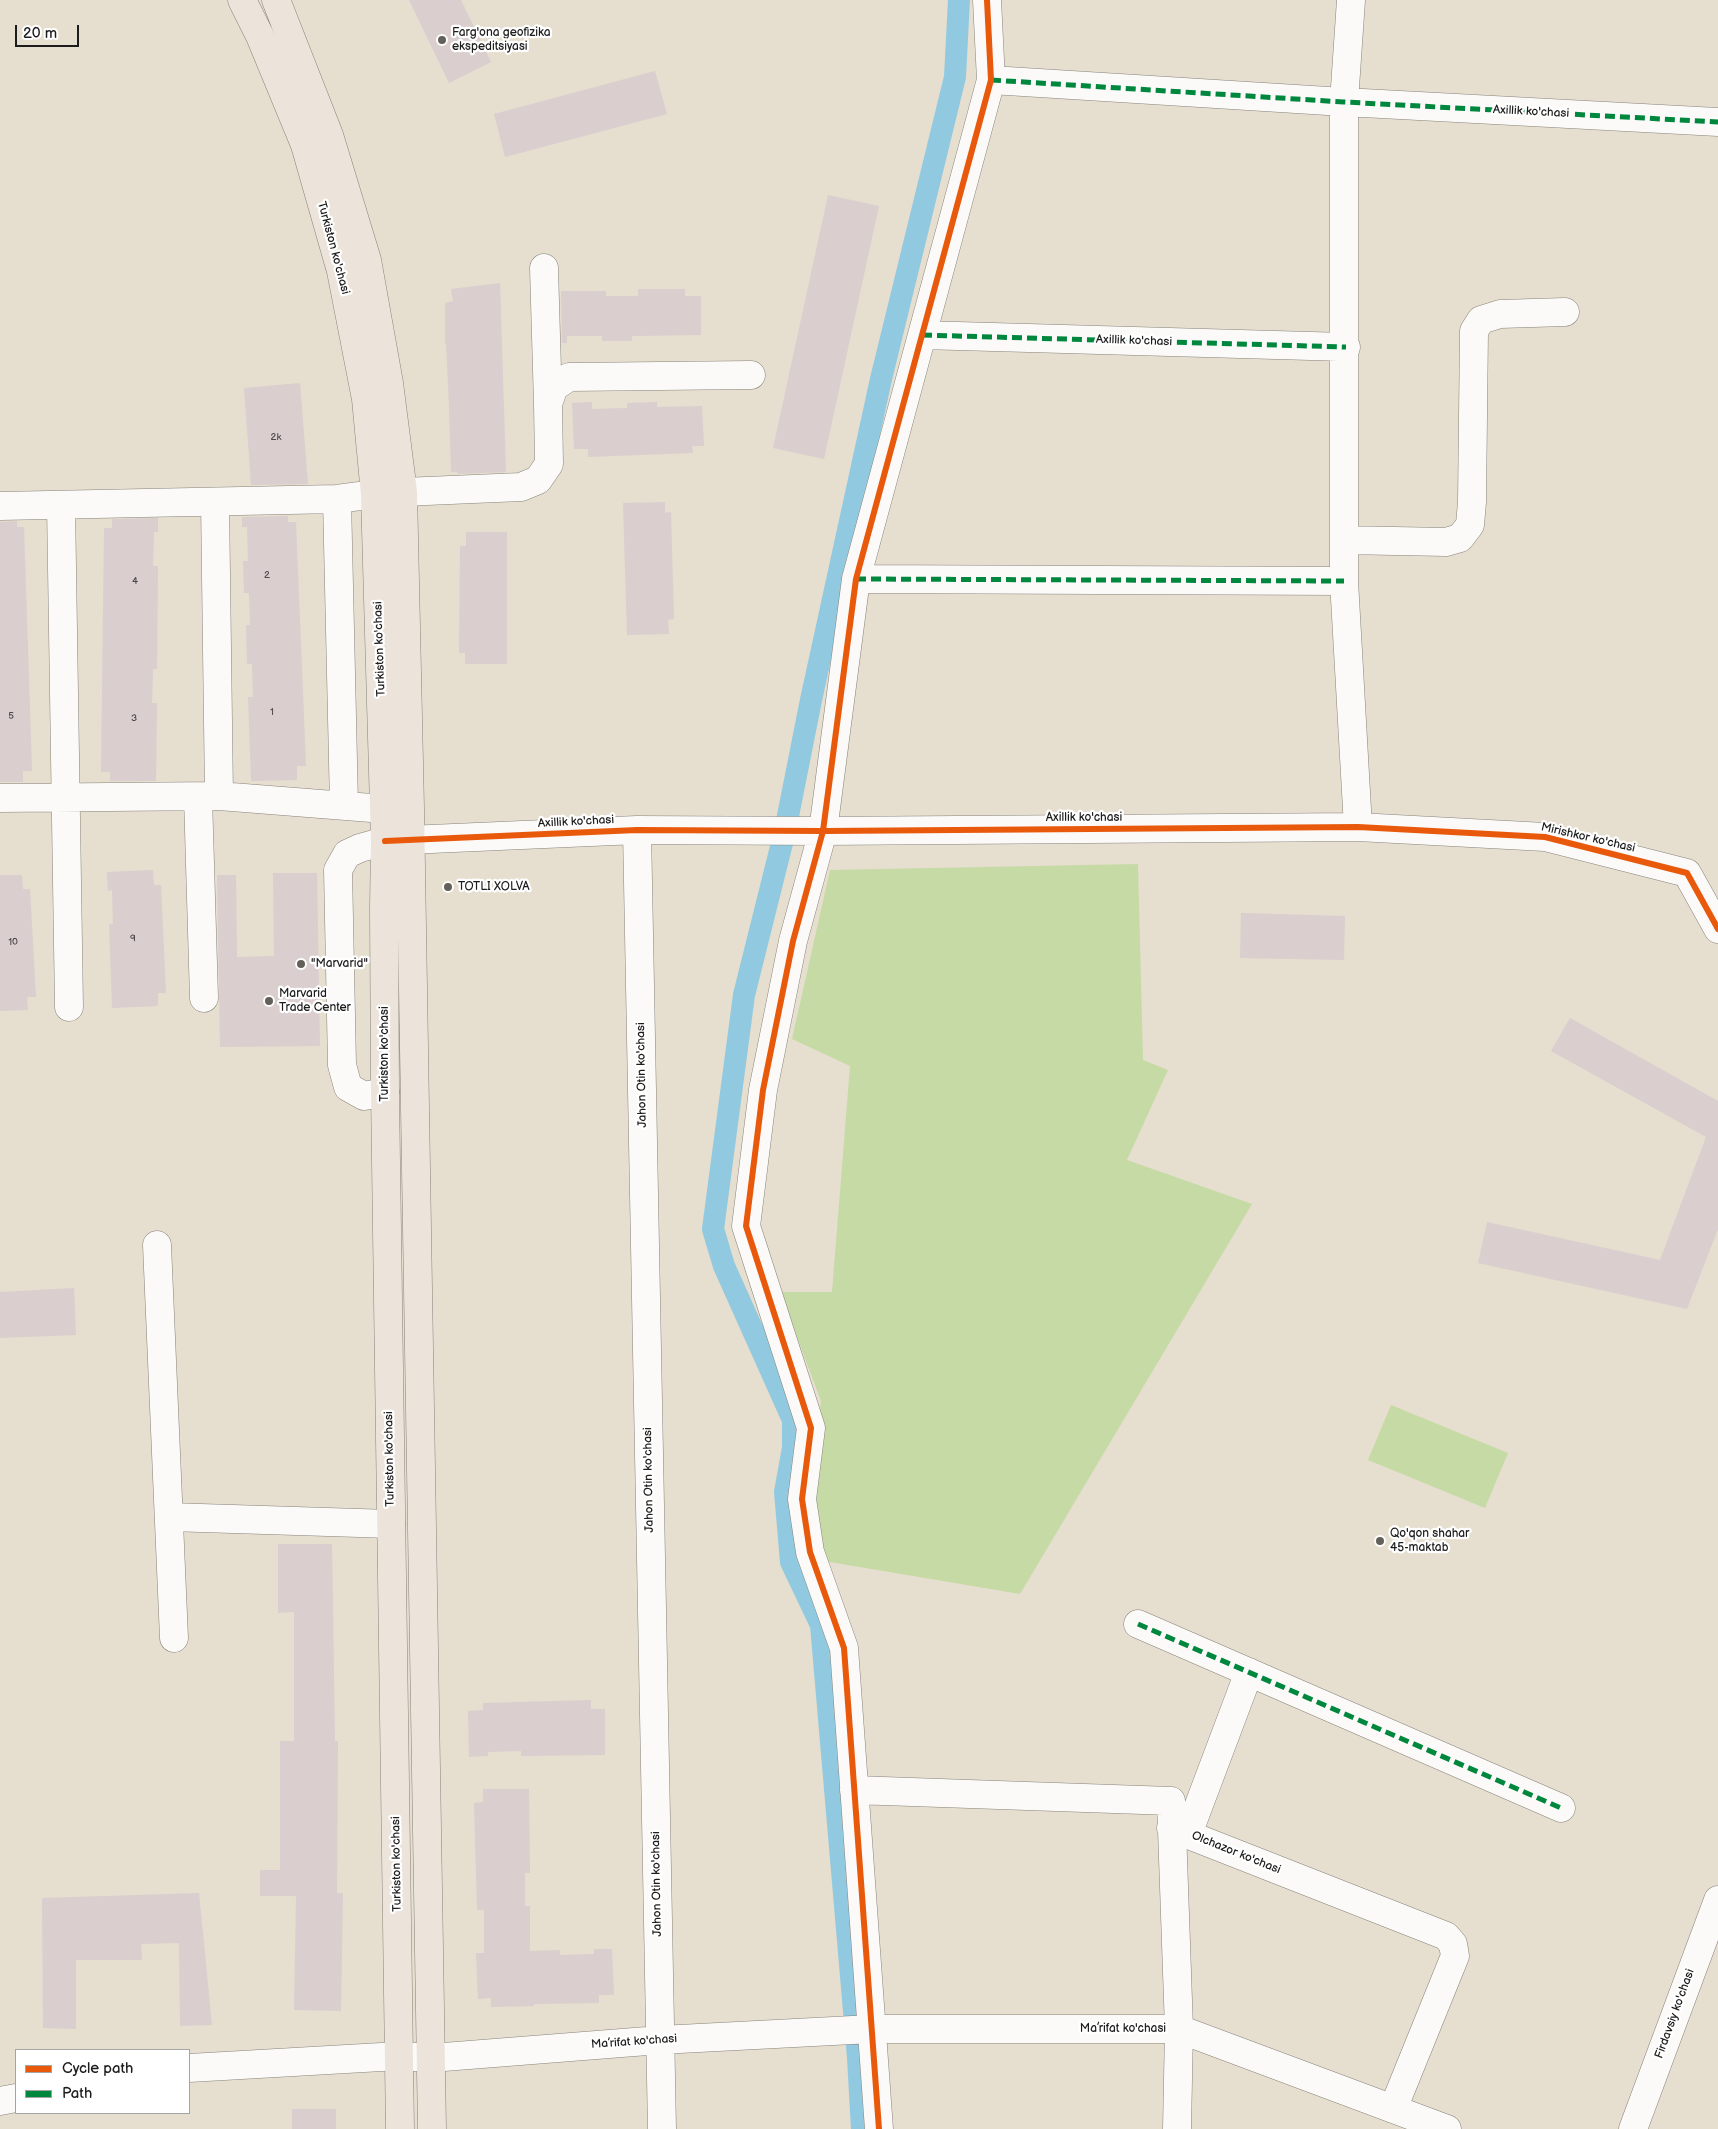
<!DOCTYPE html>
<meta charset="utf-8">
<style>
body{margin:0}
#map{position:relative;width:1718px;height:2129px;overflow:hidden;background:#e6dece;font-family:"Balsamiq Sans",sans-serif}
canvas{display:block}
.legend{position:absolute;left:15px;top:2049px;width:175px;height:65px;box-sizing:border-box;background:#fff;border:1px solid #a4a4a4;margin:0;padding:6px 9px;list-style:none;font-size:15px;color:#1c1c1c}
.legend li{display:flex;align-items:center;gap:10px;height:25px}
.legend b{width:25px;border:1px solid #a4a4a4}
.scale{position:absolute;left:15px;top:25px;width:64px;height:22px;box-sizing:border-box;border:2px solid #1c1c1c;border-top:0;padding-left:6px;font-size:15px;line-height:18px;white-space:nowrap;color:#1c1c1c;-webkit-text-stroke:4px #fff;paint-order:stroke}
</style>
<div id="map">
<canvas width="1718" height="2129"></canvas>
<ul class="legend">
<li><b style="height:6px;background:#e8590c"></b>Cycle path</li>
<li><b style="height:6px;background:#00873e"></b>Path</li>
</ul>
<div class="scale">20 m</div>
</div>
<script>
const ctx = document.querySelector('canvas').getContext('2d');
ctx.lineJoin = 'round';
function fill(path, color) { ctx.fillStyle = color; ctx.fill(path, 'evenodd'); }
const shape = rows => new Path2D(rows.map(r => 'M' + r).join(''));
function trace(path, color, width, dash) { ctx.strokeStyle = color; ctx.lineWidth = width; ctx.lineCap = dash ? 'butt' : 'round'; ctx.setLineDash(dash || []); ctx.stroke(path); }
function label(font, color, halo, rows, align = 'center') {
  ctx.font = font + ' "Balsamiq Sans",sans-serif'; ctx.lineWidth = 4.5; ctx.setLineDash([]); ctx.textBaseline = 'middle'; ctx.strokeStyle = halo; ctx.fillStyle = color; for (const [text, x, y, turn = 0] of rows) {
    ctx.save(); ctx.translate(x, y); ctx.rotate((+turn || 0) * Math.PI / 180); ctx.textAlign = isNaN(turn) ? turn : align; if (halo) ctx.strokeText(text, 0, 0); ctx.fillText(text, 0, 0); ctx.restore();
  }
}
fill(shape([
 [1138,864,1143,1060,1168,1070,1127,1160,1252,1204,1020,1594,824,1561,811,1490,821,1401,780,1292,832,1292,850,1066,792,1039,830,870],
 [1391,1405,1508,1453,1485,1508,1368,1460]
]), '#c6daa5');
trace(shape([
 [862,2129,858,2058,821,1625,791,1562,785,1492,793,1448,793,1420,724,1266,713,1229,744,995,785,831,811,700,881,379,955,77,959,0]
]), '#91cae0', 22);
fill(shape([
 [409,0,461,0,491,62,449,83],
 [655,71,667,114,505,157,494,114],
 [828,195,879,206,824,459,773,448],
 [500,283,506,472,458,474,457,472,451,472,449,406,446,343,445,343,445,303,453,301,451,289],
 [638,289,685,289,685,296,701,296,701,335,632,336,632,341,602,341,602,336,567,336,567,343,562,343,561,291,606,291,606,296,638,296],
 [300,383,308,484,251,485,244,388],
 [592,402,592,409,627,408,627,403,657,402,657,407,702,406,704,446,692,446,693,453,588,457,588,449,574,449,572,403],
 [665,502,665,513,671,512,674,619,668,620,669,634,627,635,623,503],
 [288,516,288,522,296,522,306,766,297,766,297,780,251,781,248,697,253,697,252,664,247,664,246,625,250,625,249,593,244,593,243,561,248,561,247,527,242,527,242,517],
 [158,518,158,532,154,532,153,566,158,566,157,669,153,669,152,703,157,703,156,781,110,781,110,772,101,772,104,528,112,528,112,519],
 [17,521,17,527,24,527,32,771,23,771,23,782,0,782,0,522],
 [466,532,507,532,507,664,465,664,465,653,459,653,460,546,466,546],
 [153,870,154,885,161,885,166,993,158,993,158,1006,112,1008,109,924,113,924,112,890,108,891,107,872],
 [273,873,317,873,320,1046,220,1047,217,875,236,875,237,957,274,956],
 [0,875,22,875,23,889,30,889,36,997,27,997,28,1010,0,1011],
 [1241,913,1345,916,1344,960,1240,958],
 [1570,1018,1718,1101,1718,1229,1687,1309,1478,1263,1487,1222,1660,1260,1706,1137,1551,1051],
 [74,1288,76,1335,0,1338,0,1292],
 [278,1544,332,1544,335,1741,338,1741,337,1893,343,1893,341,2011,294,2010,296,1896,260,1896,260,1870,280,1870,280,1741,294,1741,294,1612,278,1613],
 [591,1700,591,1709,605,1709,605,1755,521,1756,521,1751,488,1752,488,1756,469,1757,468,1711,483,1710,483,1703],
 [483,1789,529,1789,530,1873,525,1873,525,1906,530,1906,530,1951,560,1950,560,1955,594,1954,594,1949,612,1949,614,1995,599,1995,599,2003,534,2004,534,2006,491,2007,491,1998,478,1999,476,1953,484,1953,484,1910,477,1910,474,1803,483,1802],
 [199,1893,212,2025,180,2026,179,1943,141,1944,142,1960,76,1960,76,2029,43,2028,42,1898],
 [292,2109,336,2109,336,2129,292,2129]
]), '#dacecf');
const minor = shape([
 [1351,0,1344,102,1344,581,1358,827],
 [991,80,1344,102,1718,122],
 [544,268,548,404],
 [922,335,1346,347],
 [403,492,521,487,538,480,549,464,548,404,554,387,569,377,751,375],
 [337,499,344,805],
 [215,502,219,796],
 [61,505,69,1007],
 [0,506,337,499,375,494],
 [1344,540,1446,542,1460,538,1470,525,1472,502,1474,331,1481,320,1500,314,1565,312],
 [856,579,1344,581],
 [198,797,204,998],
 [0,798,219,796,384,809,408,808],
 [637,830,662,2129],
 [385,1092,364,1096,348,1087,342,1065,338,870,347,854,360,848,385,841,637,830,823,831,1358,827,1545,837,1687,873,1718,929],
 [157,1245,174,1638],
 [169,1517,391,1524],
 [1138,1624,1561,1808],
 [854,1790,1171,1801,1179,2029,1177,2129],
 [1171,1828,1446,1936,1453,1944,1455,1956,1393,2109],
 [1188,1834,1249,1672],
 [189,2068,399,2056,431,2058,660,2040,872,2029,1179,2029,1447,2129],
 [0,2101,16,2098],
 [879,2129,844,1648,810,1552,802,1499,811,1428,746,1226,763,1090,793,941,823,831,856,579,991,80,987,0],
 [1633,2129,1718,1900]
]);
const major = shape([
 [242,0,260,36,305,145,341,271,366,399,375,494,385,841,384,909,385,1092,400,2129],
 [276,0,329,135,367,260,389,383,403,492,410,808,432,2129]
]);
trace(minor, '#87837b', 29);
trace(major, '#87837b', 29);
trace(minor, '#fbfaf8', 28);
trace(major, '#ece4db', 28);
trace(shape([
 [991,80,1344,102,1718,122],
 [922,335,1346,347],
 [856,579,1344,581],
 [1138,1624,1561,1808]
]), '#00873e', 5, [10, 5]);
trace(shape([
 [385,841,637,830,823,831,1358,827,1545,837,1687,873,1718,929],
 [879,2129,844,1648,810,1552,802,1499,811,1428,746,1226,763,1090,793,941,823,831,856,579,991,80,987,0]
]), '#e8590c', 6);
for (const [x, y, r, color] of [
 [442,40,5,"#63605a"],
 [448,887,5,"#63605a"],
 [301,964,5,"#63605a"],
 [269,1001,5,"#63605a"],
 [1380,1541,5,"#63605a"]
]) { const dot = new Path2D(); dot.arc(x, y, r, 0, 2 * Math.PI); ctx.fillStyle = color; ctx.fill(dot); trace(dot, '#fff', 2); }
label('10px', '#4c4849', null, [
 ["2k",276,437],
 ["2",267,575],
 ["4",135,581],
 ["1",272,712],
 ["5",11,716],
 ["3",134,718],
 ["9",133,938],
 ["10",13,942]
]);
label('12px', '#1c1c1c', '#fff', [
 ["Farg'ona geofizika",452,33],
 ["ekspeditsiyasi",452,47],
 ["TOTLI XOLVA",458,887],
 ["\"Marvarid\"",311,964],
 ["Marvarid",279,994],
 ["Trade Center",279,1008],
 ["Qo'qon shahar",1390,1534],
 ["45-maktab",1390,1548]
], 'left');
label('12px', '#1c1c1c', '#fff', [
 ["Axillik ko'chasi",1531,112,3],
 ["Turkiston ko'chasi",333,248,75],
 ["Axillik ko'chasi",1134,341,2],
 ["Turkiston ko'chasi",380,649,-92],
 ["Axillik ko'chasi",1084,818],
 ["Axillik ko'chasi",576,822,-3],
 ["Mirishkor ko'chasi",1588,838,13],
 ["Turkiston ko'chasi",385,1054,-90],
 ["Jahon Otin ko'chasi",642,1075,-91],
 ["Turkiston ko'chasi",390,1459,-91],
 ["Jahon Otin ko'chasi",649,1480,-91],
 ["Olchazor ko'chasi",1236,1853,22],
 ["Turkiston ko'chasi",397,1864,-91],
 ["Jahon Otin ko'chasi",657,1884,-91],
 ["Firdavsiy ko'chasi",1675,2014,-70],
 ["Ma’rifat ko'chasi",1123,2029],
 ["Ma’rifat ko'chasi",634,2042,-4]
]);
</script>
